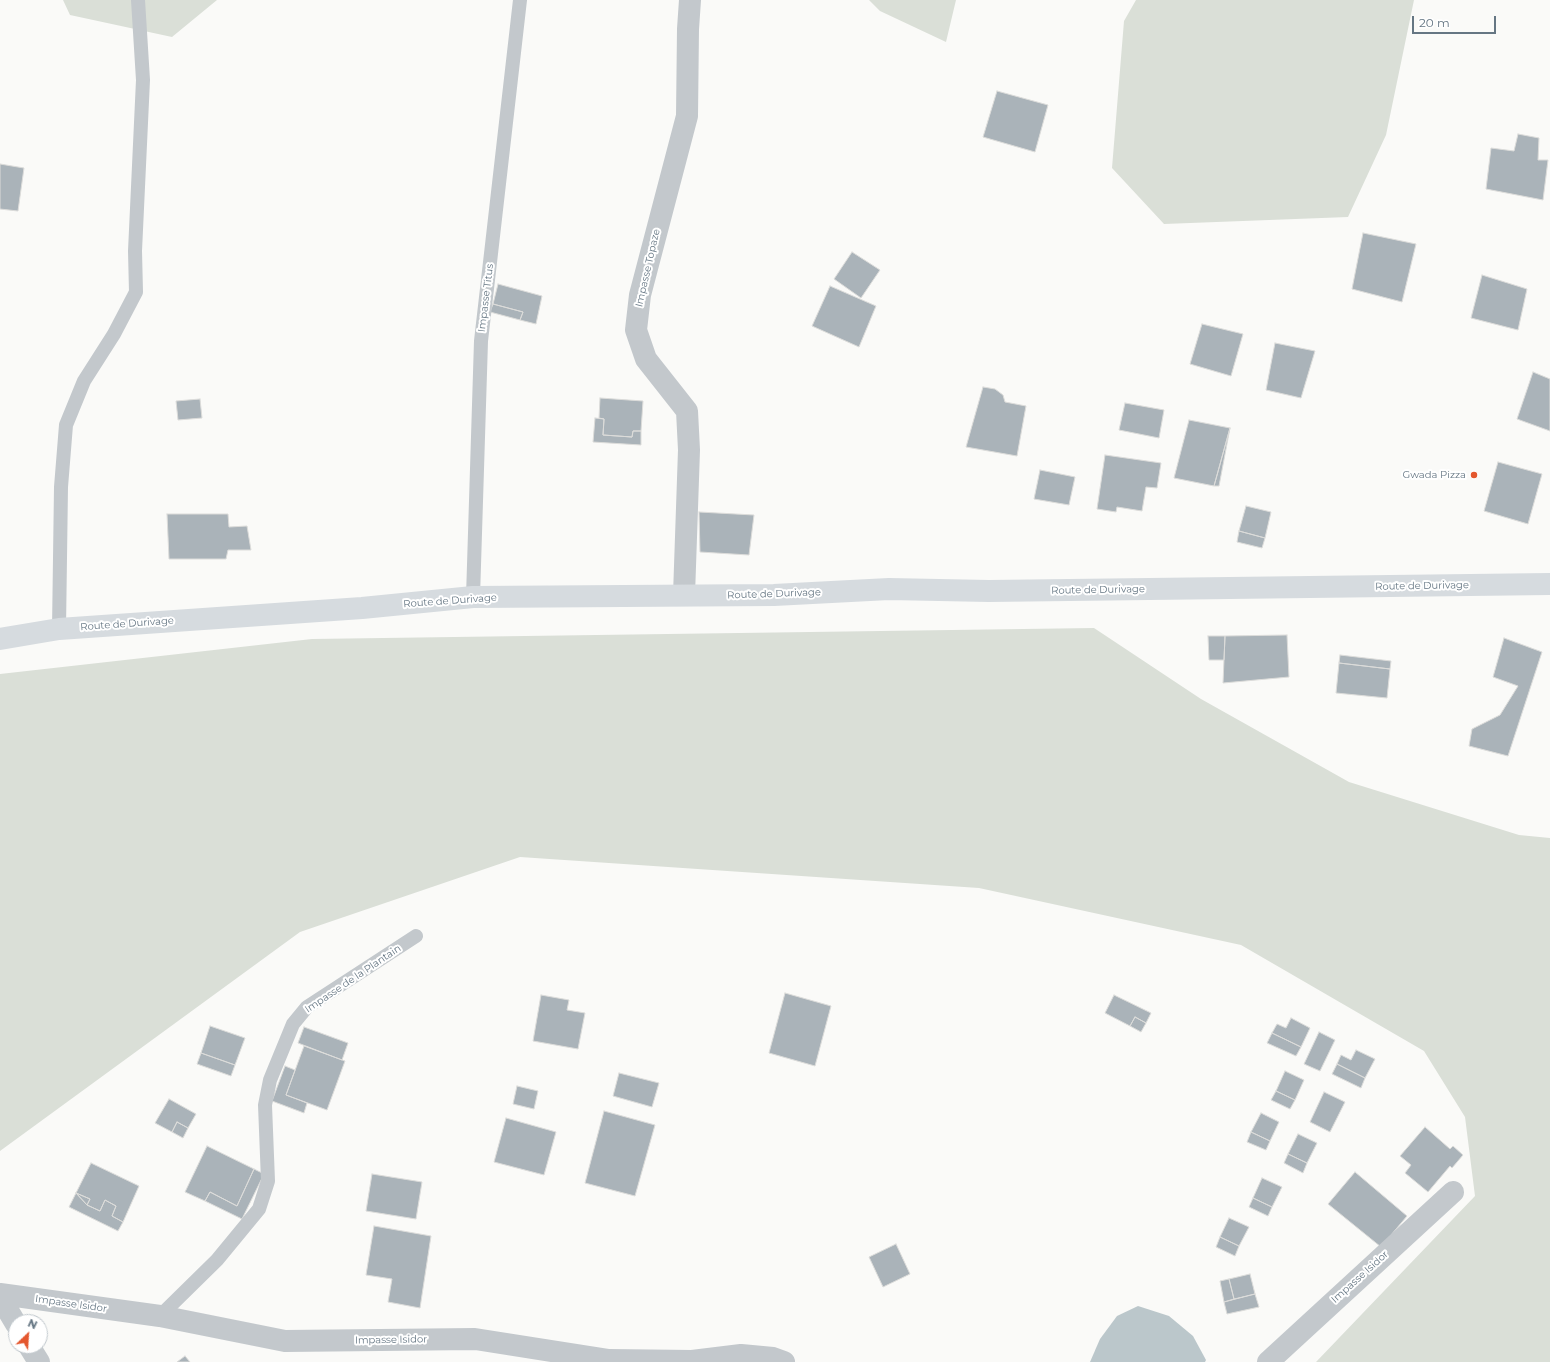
<!DOCTYPE html>
<style>
body{margin:0}
#map{position:relative;width:1550px;height:1362px;overflow:hidden;background:#fafaf8;font-family:Montserrat,sans-serif}
canvas{display:block}
.north{position:absolute;left:8px;top:1314px;width:40px;height:40px;box-sizing:border-box;background:#fff;border:1px solid #c1c8cd;border-radius:50%;rotate:25deg;font-size:11px;font-weight:700;line-height:16px;text-align:center;color:#657683}
.north::after{content:'';display:block;margin:auto;width:14px;height:18px;background:#e4572e;clip-path:polygon(50% 0,100% 100%,50% 72%,0 100%)}
.scale{position:absolute;left:1412px;top:16px;width:84px;height:18px;box-sizing:border-box;border:2px solid #657683;border-top:0;padding-left:5px;font-size:12px;line-height:14px;white-space:nowrap;color:#657683;-webkit-text-stroke:3px #fff;paint-order:stroke}
</style>
<div id="map">
<canvas width="1550" height="1362"></canvas>
<div class="north">N</div>
<div class="scale">20 m</div>
</div>
<script>
const ctx = document.querySelector('canvas').getContext('2d');
ctx.lineJoin = 'round';
function fill(path, color) { ctx.fillStyle = color; ctx.fill(path, 'evenodd'); }
const shape = rows => new Path2D(rows.map(r => 'M' + r).join(''));
function trace(path, color, width, dash) { ctx.strokeStyle = color; ctx.lineWidth = width; ctx.lineCap = dash ? 'butt' : 'round'; ctx.setLineDash(dash || []); ctx.stroke(path); }
function label(font, color, halo, rows, align = 'center') {
  ctx.font = font + ' Montserrat,sans-serif'; ctx.lineWidth = 4; ctx.setLineDash([]); ctx.textBaseline = 'middle'; ctx.strokeStyle = halo; ctx.fillStyle = color; for (const [text, x, y, turn = 0] of rows) {
    ctx.save(); ctx.translate(x, y); ctx.rotate((+turn || 0) * Math.PI / 180); ctx.textAlign = isNaN(turn) ? turn : align; if (halo) ctx.strokeText(text, 0, 0); ctx.fillText(text, 0, 0); ctx.restore();
  }
}
fill(shape([
 [63,0,217,0,172,37,70,15],
 [869,0,956,0,946,42,880,11],
 [1136,0,1414,0,1386,135,1348,217,1164,224,1112,168,1124,21],
 [1094,628,1201,699,1349,782,1519,835,1550,838,1550,1362,1316,1362,1475,1196,1465,1117,1424,1051,1241,945,979,888,520,857,300,932,0,1151,0,674,312,639]
]), '#dadfd7');
fill(shape([
 [1138,1306,1169,1316,1193,1336,1206,1360,1205,1362,1090,1362,1100,1339,1117,1316]
]), '#bbc7cb');
const building = shape([
 [997,91,1048,105,1035,152,983,137,997,91],
 [1518,134,1539,138,1538,160,1548,160,1543,200,1486,189,1491,148,1514,151,1518,134],
 [0,164,24,168,18,211,0,209,0,164],
 [1363,233,1416,244,1402,302,1352,289,1363,233],
 [852,252,880,270,861,298,834,279,852,252],
 [1482,275,1527,289,1518,330,1471,318,1482,275],
 [498,284,542,296,536,324,520,320,523,312,493,304,498,284],
 [830,286,876,306,859,347,812,326,830,286],
 [493,304,523,312,520,320,490,312,493,304],
 [1202,324,1243,334,1231,376,1190,364,1202,324],
 [1275,343,1315,351,1301,398,1266,390,1275,343],
 [1533,372,1550,379,1550,431,1517,419,1533,372],
 [983,387,995,389,1003,395,1005,402,1026,406,1017,456,966,447,983,387],
 [600,398,643,401,641,431,633,431,632,437,603,435,604,419,599,418,600,398],
 [200,399,202,418,178,420,176,401,200,399],
 [1125,403,1164,410,1159,438,1119,430,1125,403],
 [595,418,604,419,603,435,632,437,633,431,641,431,641,445,593,442,595,418],
 [1189,420,1230,428,1214,486,1174,478,1189,420],
 [1230,428,1219,486,1214,486,1230,428],
 [1105,455,1161,463,1157,488,1146,487,1142,511,1117,507,1116,512,1097,509,1105,455],
 [1498,462,1542,474,1528,524,1484,511,1498,462],
 [1040,470,1075,477,1069,505,1034,499,1040,470],
 [1246,506,1271,512,1265,538,1239,531,1246,506],
 [699,512,754,515,749,555,700,552,699,512],
 [167,514,228,514,229,527,247,526,251,550,228,550,226,559,169,559,167,514],
 [1239,531,1265,538,1262,548,1237,542,1239,531],
 [1287,635,1289,677,1223,683,1225,636,1287,635],
 [1208,636,1225,636,1224,660,1209,660,1208,636],
 [1504,638,1542,652,1508,756,1469,746,1472,729,1500,715,1518,686,1493,677,1504,638],
 [1340,655,1391,661,1390,669,1339,663,1340,655],
 [1339,663,1390,669,1387,698,1336,693,1339,663],
 [785,993,831,1006,815,1066,769,1053,785,993],
 [541,995,569,1000,567,1010,585,1013,578,1049,533,1041,541,995],
 [1114,995,1151,1013,1146,1023,1135,1017,1130,1026,1105,1013,1114,995],
 [1135,1017,1146,1023,1141,1032,1130,1026,1135,1017],
 [1291,1018,1310,1028,1301,1047,1272,1033,1277,1024,1286,1028,1291,1018],
 [210,1026,245,1038,235,1065,201,1053,210,1026],
 [304,1027,348,1043,342,1060,298,1043,304,1027],
 [1319,1032,1335,1040,1320,1071,1304,1064,1319,1032],
 [1272,1033,1301,1047,1296,1056,1267,1043,1272,1033],
 [304,1046,345,1061,327,1110,286,1095,304,1046],
 [1356,1050,1375,1059,1365,1078,1337,1064,1341,1055,1351,1060,1356,1050],
 [201,1053,235,1065,231,1076,197,1064,201,1053],
 [1337,1064,1365,1078,1361,1088,1332,1074,1337,1064],
 [285,1066,295,1070,286,1095,307,1103,304,1113,272,1101,285,1066],
 [1285,1071,1304,1080,1295,1100,1276,1091,1285,1071],
 [619,1073,659,1083,652,1107,613,1096,619,1073],
 [517,1086,538,1091,534,1109,513,1104,517,1086],
 [1276,1091,1295,1100,1290,1109,1271,1100,1276,1091],
 [1324,1092,1345,1102,1330,1132,1310,1122,1324,1092],
 [169,1099,196,1114,188,1128,177,1122,172,1132,155,1123,169,1099],
 [604,1111,655,1125,635,1196,585,1183,604,1111],
 [1261,1113,1279,1122,1270,1141,1251,1132,1261,1113],
 [506,1118,556,1132,544,1175,494,1162,506,1118],
 [177,1122,188,1128,183,1138,172,1132,177,1122],
 [1425,1127,1450,1149,1453,1146,1463,1155,1452,1168,1450,1166,1428,1192,1405,1173,1411,1165,1400,1156,1425,1127],
 [1251,1132,1270,1141,1266,1150,1247,1142,1251,1132],
 [1298,1134,1317,1143,1307,1163,1288,1154,1298,1134],
 [207,1146,254,1169,237,1206,210,1192,205,1201,185,1192,207,1146],
 [1288,1154,1307,1163,1303,1173,1284,1163,1288,1154],
 [91,1163,139,1186,123,1222,112,1216,116,1206,105,1200,100,1211,87,1205,90,1199,76,1193,91,1163],
 [254,1169,264,1174,242,1219,205,1201,210,1192,237,1206,254,1169],
 [1355,1172,1407,1216,1381,1247,1328,1204,1355,1172],
 [372,1174,422,1182,416,1219,366,1211,372,1174],
 [1262,1178,1282,1187,1272,1207,1253,1198,1262,1178],
 [76,1193,90,1199,87,1205,76,1193],
 [76,1193,87,1205,100,1211,105,1200,116,1206,112,1216,123,1222,118,1231,69,1207,76,1193],
 [1253,1198,1272,1207,1268,1216,1249,1207,1253,1198],
 [1229,1218,1249,1227,1239,1246,1220,1237,1229,1218],
 [374,1226,431,1236,420,1308,388,1302,392,1279,366,1275,374,1226],
 [1220,1237,1239,1246,1235,1256,1216,1247,1220,1237],
 [896,1244,910,1274,883,1287,869,1257,896,1244],
 [1250,1274,1255,1294,1234,1299,1229,1279,1250,1274],
 [1229,1279,1234,1299,1224,1302,1220,1281,1229,1279],
 [1255,1294,1259,1307,1227,1314,1224,1302,1255,1294],
 [185,1356,190,1362,177,1362,185,1356]
]);
fill(building, '#aab3b9');
trace(building, '#dcdcda', 1);
trace(shape([
 [473,597,481,341,520,0],
 [59,629,61,487,66,425,84,381,114,334,136,292,135,251,143,80,138,0],
 [160,1316,217,1260,259,1209,268,1181,265,1105,270,1080,293,1024,307,1007,416,936]
]), '#c3c8cc', 14);
trace(shape([
 [684,595,689,450,687,411,646,359,636,330,640,295,687,116,688,29,690,0],
 [0,1294,160,1316,285,1341,475,1339,609,1360,692,1361,741,1355,773,1358,784,1362],
 [0,1297,16,1324],
 [29,1346,39,1362],
 [1268,1362,1453,1192]
]), '#c3c8cc', 22);
trace(shape([
 [0,639,59,629,362,608,473,597,774,595,889,589,989,591,1550,584]
]), '#d6dbdf', 22);
for (const [x, y, r, color] of [
 [1474,475,4,"#e4572e"]
]) { const dot = new Path2D(); dot.arc(x, y, r, 0, 2 * Math.PI); ctx.fillStyle = color; ctx.fill(dot); trace(dot, '#fff', 1.5); }
label('10px', '#657683', '#fff', [
 ["Impasse Topaze",648,268,-77],
 ["Impasse Titus",486,298,-83],
 ["Route de Durivage",1422,586,-1],
 ["Route de Durivage",1098,590,-1],
 ["Route de Durivage",774,594,-2],
 ["Route de Durivage",450,601,-4],
 ["Route de Durivage",127,624,-4],
 ["Impasse de la Plantain",353,979,-34],
 ["Impasse Isidor",1360,1277,-42],
 ["Impasse Isidor",71,1304,8],
 ["Impasse Isidor",391,1340,-1]
]);
label('10px', '#657683', '#fff', [
 ["Gwada Pizza",1466,475]
], 'right');
</script>
